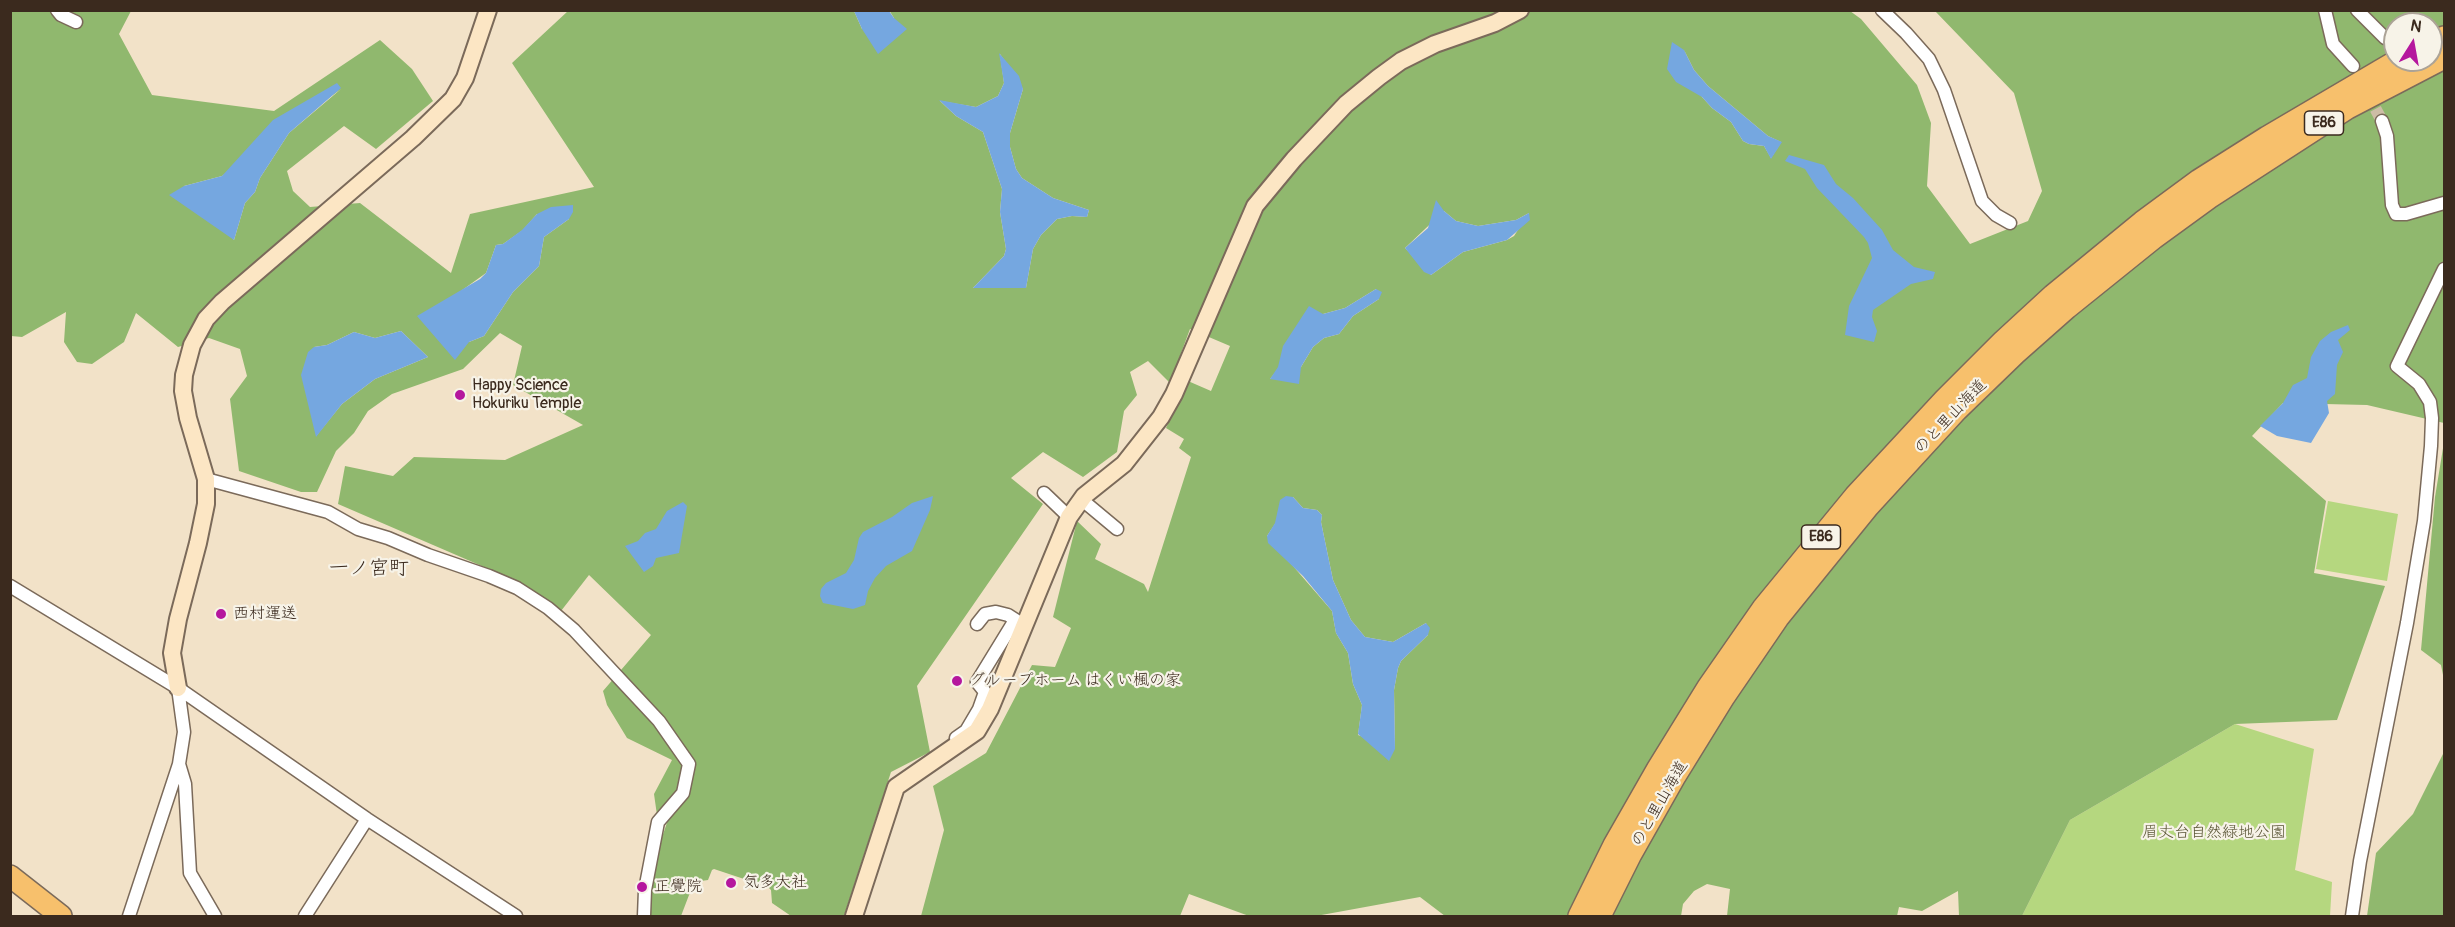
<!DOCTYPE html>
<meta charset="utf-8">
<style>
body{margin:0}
#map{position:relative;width:2455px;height:927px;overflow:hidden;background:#f2e2c8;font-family:Pangolin,sans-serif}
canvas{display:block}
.frame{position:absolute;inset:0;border:12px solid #3b2a1e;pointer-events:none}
.north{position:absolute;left:2383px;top:12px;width:60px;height:60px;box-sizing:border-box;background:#f7f3e8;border:2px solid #aca397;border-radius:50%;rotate:11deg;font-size:16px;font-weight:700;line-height:24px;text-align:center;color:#3b2a1e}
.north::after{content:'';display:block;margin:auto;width:21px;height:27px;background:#b5179e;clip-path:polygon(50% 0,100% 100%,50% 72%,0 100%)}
</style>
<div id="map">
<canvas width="2455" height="927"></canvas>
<div class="frame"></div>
<div class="north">N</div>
</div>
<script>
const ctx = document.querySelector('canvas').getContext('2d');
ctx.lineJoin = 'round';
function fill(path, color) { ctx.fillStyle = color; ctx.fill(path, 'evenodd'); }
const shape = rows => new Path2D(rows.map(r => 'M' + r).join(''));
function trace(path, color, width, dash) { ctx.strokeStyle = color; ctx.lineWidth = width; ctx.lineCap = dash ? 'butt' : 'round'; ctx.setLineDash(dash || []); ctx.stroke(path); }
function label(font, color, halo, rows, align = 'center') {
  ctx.font = font + ' Pangolin,"Klee One",sans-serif'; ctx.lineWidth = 4.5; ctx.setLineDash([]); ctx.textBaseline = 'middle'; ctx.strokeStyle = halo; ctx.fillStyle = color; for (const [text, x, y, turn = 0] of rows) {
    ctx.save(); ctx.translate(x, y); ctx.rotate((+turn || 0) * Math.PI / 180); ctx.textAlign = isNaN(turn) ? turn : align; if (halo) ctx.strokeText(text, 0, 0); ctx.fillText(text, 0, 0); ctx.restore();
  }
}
fill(shape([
 [2328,501,2398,514,2387,581,2316,569],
 [2235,724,2314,749,2295,870,2332,882,2330,916,2022,916,2070,820]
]), '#b5d77f');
fill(shape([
 [889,10,1850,11,1861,19,1917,85,1931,123,1927,186,1970,244,2028,221,2042,191,2014,93,1935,11,2444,11,2444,423,2367,405,2283,403,2252,436,2326,501,2314,573,2385,586,2337,720,2235,724,2070,820,2022,916,1959,916,1958,891,1922,911,1899,907,1897,916,1727,916,1730,889,1707,884,1694,891,1683,904,1681,916,1445,916,1420,897,1316,916,1249,916,1189,894,1180,916,921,916,944,830,933,786,986,753,1032,665,1055,667,1071,628,1053,617,1077,521,1101,544,1095,559,1144,584,1148,592,1191,457,1179,448,1184,439,1166,428,1188,381,1211,391,1230,346,1190,329,1170,383,1148,361,1130,372,1137,395,1124,411,1117,452,1083,477,1043,452,1011,478,1043,504,917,686,930,752,891,772,844,916,791,916,772,903,771,890,768,887,714,869,712,870,708,880,694,882,681,916,649,916,649,899,659,846,670,814,658,822,654,794,672,760,627,738,607,705,603,691,651,635,589,575,561,611,491,570,338,504,345,466,393,476,414,457,505,460,583,425,513,385,522,346,500,333,463,369,392,394,368,411,354,433,336,451,317,492,301,492,239,471,230,399,247,376,240,349,209,338,178,347,136,313,124,342,92,364,77,362,64,342,66,312,22,337,11,336,11,11,131,11,119,34,152,95,274,111,380,40,412,69,433,101,376,149,344,126,287,171,293,191,310,207,360,203,451,273,470,214,594,187,512,63,568,11,854,11,862,29,894,18],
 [2395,24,2431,24,2431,60,2395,60],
 [1684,50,1694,70,1708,86,1768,136,1781,142,1771,158,1764,146,1749,144,1743,141,1731,122,1712,108,1702,97],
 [1000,54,1023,89,1010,133,1010,147,1016,169,1022,178,1053,198,1089,210,1087,217,1072,216,1057,219,1041,235,1033,249,1026,288,973,288,1004,256,1006,249,1000,212,1002,189,983,132,956,116,940,101,976,107,998,96,1004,83],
 [341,89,289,133,260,178,255,192,245,203,234,240,184,186,222,176],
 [1444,211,1456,221,1478,226,1516,220,1529,213,1514,236,1507,240,1463,252,1431,275,1405,248],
 [537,214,569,219,544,237,539,266,513,292,484,336,469,342,454,296,486,273,496,245,503,244,523,230],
 [1376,289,1379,299,1353,316,1339,334,1324,338,1313,347,1301,367,1270,379,1323,314,1345,308],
 [401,331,428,357,375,379,342,404,316,436,314,347,327,345,354,332,375,338],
 [1293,497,1303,508,1317,510,1322,515,1321,522,1333,580,1351,620,1365,637,1393,642,1426,623,1428,635,1401,661,1398,668,1394,690,1395,749,1358,735,1362,705,1353,684,1348,653,1336,633,1332,611,1267,536],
 [2444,442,2444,680,2441,665,2421,650,2435,497],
 [2444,752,2444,916,2367,916,2376,853,2413,814]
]), '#90b86e');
fill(shape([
 [854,11,889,11,894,18,907,29,878,54,862,29],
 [1672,42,1684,50,1694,70,1708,86,1768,136,1782,142,1771,159,1764,146,1749,144,1743,141,1731,122,1712,108,1702,97,1676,82,1667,69],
 [999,53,1019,76,1023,89,1010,133,1010,147,1016,169,1022,178,1053,198,1089,210,1087,217,1072,216,1057,219,1041,235,1033,249,1026,288,973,288,1004,256,1006,249,1000,212,1002,189,983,132,956,116,939,100,976,107,998,96,1004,83],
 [337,83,341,88,289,133,260,178,255,192,245,203,234,240,169,195,184,186,222,176,273,120],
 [1789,155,1824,165,1836,184,1853,198,1882,230,1893,250,1914,267,1935,272,1933,279,1911,284,1873,310,1872,317,1877,331,1874,342,1845,335,1849,306,1872,258,1868,243,1864,237,1817,188,1805,169,1785,161],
 [1436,200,1444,211,1456,221,1478,226,1516,220,1529,213,1530,220,1507,240,1463,252,1431,275,1424,272,1405,248,1428,228],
 [573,205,573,212,569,219,544,237,539,266,513,292,484,336,469,342,455,360,417,316,480,279,486,273,496,245,503,244,522,230,537,214,551,207],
 [1376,289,1382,292,1379,299,1353,316,1339,334,1324,338,1313,347,1301,367,1299,384,1270,379,1278,367,1283,346,1309,306,1323,314,1345,308],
 [2348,325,2350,330,2338,340,2343,352,2337,365,2335,394,2327,401,2329,413,2311,443,2277,436,2260,426,2283,403,2293,385,2307,378,2311,357,2320,341,2331,332],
 [401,331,428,357,375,379,342,404,316,437,301,375,308,352,314,347,327,345,354,332,375,338],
 [933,496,930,510,912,551,886,566,875,578,868,591,865,605,853,609,823,603,820,596,821,589,826,583,846,573,854,560,859,538,863,532,892,517,912,503],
 [1286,496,1293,497,1303,508,1317,510,1322,515,1321,522,1333,580,1351,620,1365,637,1393,642,1426,623,1430,628,1428,635,1401,661,1398,668,1394,690,1395,749,1389,761,1358,734,1362,705,1353,684,1348,653,1336,633,1332,611,1303,576,1268,543,1267,536,1275,523,1280,500],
 [683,502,687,506,679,553,656,558,653,566,644,572,625,546,638,541,645,533,656,529,667,511]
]), '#75a7e0');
trace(shape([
 [2367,93,2382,121]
]), '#cdbda6', 12, [12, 6]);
const street = shape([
 [57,10,61,15,76,22],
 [1882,10,1906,33,1929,59,1944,90,1982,201,1996,215,2010,223],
 [2325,10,2333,44,2353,66],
 [2357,10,2385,38],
 [2382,121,2387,136,2392,205,2396,214,2406,214,2444,203],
 [206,479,328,512,358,529,388,538,428,555,489,576,517,588,548,608,574,630,659,721,689,764,683,793,658,822,645,890,644,916],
 [1044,493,1069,517],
 [1081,499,1117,529],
 [10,586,178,688,367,819,516,916],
 [977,624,985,614,996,612,1008,615,1022,624],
 [956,738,966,731,979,709,985,692,977,682,1015,620],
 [179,764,185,784,190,873,215,916],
 [129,916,179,764,184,732,178,688],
 [305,916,367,819],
 [2352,916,2360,861,2407,623,2424,521,2431,446,2432,418,2430,402,2419,384,2397,366,2444,269]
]);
const secondary = shape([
 [178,688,172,653,178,619,198,543,206,504,206,479,188,418,183,391,184,375,192,345,206,319,222,302,413,138,453,99,465,78,488,10],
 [854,916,896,787,977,731,990,709,1069,517,1084,496,1124,464,1161,417,1174,394,1255,206,1294,159,1346,104,1379,77,1401,61,1435,44,1495,23,1520,10]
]);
const highway = shape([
 [2431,43,2444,37],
 [10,876,61,916],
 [1579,916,1614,845,1658,768,1708,687,1763,608,1855,496,1945,399,2003,341,2053,295,2142,222,2199,180,2267,137,2398,60],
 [1600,916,1631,854,1674,778,1724,697,1778,618,1868,507,1957,410,2015,354,2067,308,2154,238,2209,198,2348,108,2444,58]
]);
trace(street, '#7b6a5a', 15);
trace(secondary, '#7b6a5a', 20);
trace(highway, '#7b6a5a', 24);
trace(street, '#fff', 12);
trace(secondary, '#fce6c4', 16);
trace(highway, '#f7c06c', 21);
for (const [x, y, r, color] of [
 [460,395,6,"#b5179e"],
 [221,614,6,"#b5179e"],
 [957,681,6,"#b5179e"],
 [731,883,6,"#b5179e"],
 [642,887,6,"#b5179e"]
]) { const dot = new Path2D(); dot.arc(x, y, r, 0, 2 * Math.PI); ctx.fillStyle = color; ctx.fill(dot); trace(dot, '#f7f3e8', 2); }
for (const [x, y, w] of [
 [2324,123,39],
 [1821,537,39]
]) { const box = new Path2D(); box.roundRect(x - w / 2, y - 12, w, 24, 4.5); ctx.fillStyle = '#f7f3e8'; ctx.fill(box); trace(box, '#3b2a1e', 1.5); }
label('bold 15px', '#3b2a1e', null, [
 ["E86",2324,123],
 ["E86",1821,537]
]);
label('16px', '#3b2a1e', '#f7f3e8', [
 ["Happy Science",472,386],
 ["Hokuriku Temple",472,404],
 ["西村運送",233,614],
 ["グループホーム はくい楓の家",969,681],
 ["気多大社",743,883],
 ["正覺院",654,887]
], 'left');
label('16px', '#3b2a1e', '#f7f3e8', [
 ["のと里山海道",1951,417,-46],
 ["のと里山海道",1660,804,-60]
]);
label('16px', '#5a5536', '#f7f3e8', [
 ["眉丈台自然緑地公園",2214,833]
]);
label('20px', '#3b2a1e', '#f7f3e8', [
 ["一ノ宮町",369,569]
]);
</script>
